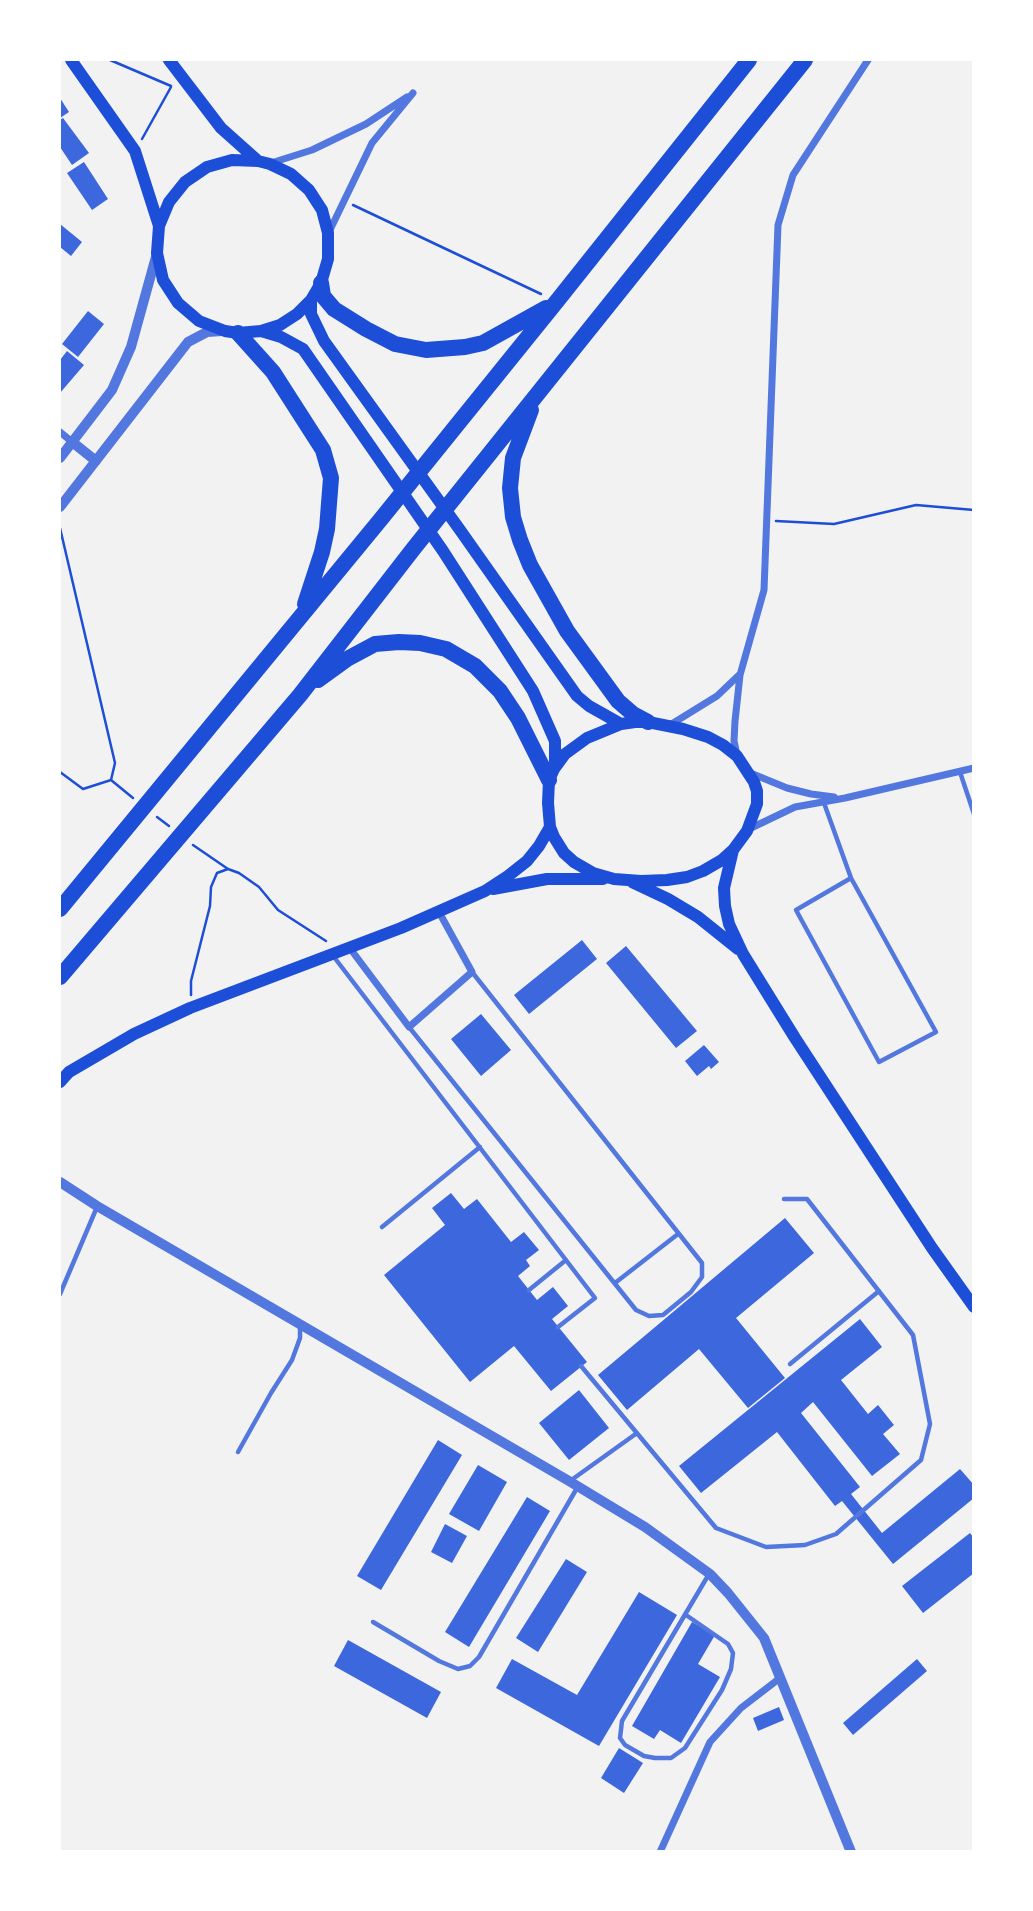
<!DOCTYPE html>
<style>
body{margin:0}
#map{position:relative;width:1033px;height:1911px;overflow:hidden;background:#f2f2f2;font-family:Figtree,sans-serif}
canvas{display:block}
.frame{position:absolute;inset:0;border:61px solid #fff;pointer-events:none}
</style>
<div id="map">
<canvas width="1033" height="1911"></canvas>
<div class="frame"></div>
</div>
<script>
const ctx = document.querySelector('canvas').getContext('2d');
ctx.lineJoin = 'round';
function fill(path, color) { ctx.fillStyle = color; ctx.fill(path, 'evenodd'); }
const shape = rows => new Path2D(rows.map(r => 'M' + r).join(''));
function trace(path, color, width, dash) { ctx.strokeStyle = color; ctx.lineWidth = width; ctx.lineCap = dash ? 'butt' : 'round'; ctx.setLineDash(dash || []); ctx.stroke(path); }
fill(shape([
 [60,98,69,112,60,118],
 [63,118,89,153,72,165,60,147,60,120],
 [84,162,108,199,92,210,67,173],
 [60,224,82,242,71,256,60,247],
 [88,311,104,324,78,357,62,344],
 [67,351,84,365,60,393,60,360],
 [582,940,597,959,529,1014,514,995],
 [626,946,697,1031,676,1048,606,963],
 [481,1014,511,1050,481,1076,451,1039],
 [704,1045,719,1062,711,1069,709,1066,697,1076,685,1061],
 [451,1193,464,1209,477,1199,511,1242,524,1232,539,1250,526,1260,530,1266,518,1276,537,1300,553,1287,568,1306,552,1319,587,1362,551,1391,514,1346,470,1382,384,1275,445,1225,432,1208],
 [785,1218,814,1253,736,1318,785,1378,748,1408,699,1349,627,1410,598,1375],
 [860,1319,882,1347,841,1380,868,1414,878,1405,894,1425,883,1434,900,1454,872,1476,813,1402,801,1413,860,1487,851,1494,882,1533,960,1469,974,1485,974,1498,893,1564,842,1501,835,1506,777,1432,701,1493,679,1466],
 [579,1390,609,1428,569,1460,539,1423],
 [438,1440,462,1455,381,1590,357,1576],
 [478,1465,507,1482,479,1531,449,1514],
 [527,1497,550,1511,469,1647,445,1632],
 [445,1524,467,1536,452,1563,431,1552],
 [970,1533,974,1538,974,1573,923,1613,902,1586],
 [566,1559,587,1572,538,1652,516,1638],
 [639,1592,677,1615,599,1746,496,1688,512,1659,577,1695],
 [692,1622,715,1635,698,1664,720,1677,681,1743,660,1730,654,1739,632,1726],
 [348,1640,441,1692,427,1718,334,1666],
 [917,1659,927,1671,853,1735,843,1723],
 [779,1707,784,1720,758,1731,753,1718],
 [619,1748,643,1763,624,1793,601,1778]
]), '#3d67dc');
trace(shape([
 [110,60,171,86],
 [142,139,171,87],
 [353,205,541,294],
 [776,521,834,524,916,505,974,510],
 [60,528,115,763,111,780],
 [60,772,83,789,111,780],
 [111,780,133,798],
 [157,817,169,826],
 [193,845,228,869],
 [191,995,191,981,210,906,211,887,217,873,228,869,239,873,259,887,278,910,326,941]
]), '#1d4ed8', 2.5);
trace(shape([
 [960,772,974,814],
 [824,803,851,878,936,1032,879,1062,796,910,851,878],
 [334,957,595,1298,558,1327],
 [409,1027,636,1310,649,1316,663,1315,691,1292,702,1277,702,1263,472,972],
 [382,1227,480,1147],
 [615,1283,678,1234],
 [529,1290,566,1260],
 [60,1294,97,1207],
 [790,1364,879,1291],
 [581,1366,716,1528,766,1547,805,1545,836,1534,921,1460,930,1424,913,1335,807,1199,784,1199],
 [238,1452,271,1393,292,1360,300,1338,300,1326],
 [570,1481,637,1433],
 [686,1615,728,1644,733,1653,731,1669,722,1690,685,1748,671,1758,655,1758,644,1756,625,1745,620,1738,622,1721,709,1574],
 [373,1622,439,1661,458,1669,470,1666,479,1657,577,1488]
]), '#5277de', 4.5);
trace(shape([
 [271,163,312,150,366,124,407,97],
 [329,232,372,143,413,93],
 [60,432,71,441],
 [670,725,717,696,739,675],
 [737,755,734,741,735,721,740,675,764,590,778,225,793,175,868,60],
 [748,772,787,788,811,794,834,797],
 [749,829,795,807,845,798,974,768],
 [349,947,409,1027,472,972,439,912],
 [660,1852,710,1742,741,1708,780,1678]
]), '#5277de', 7);
trace(shape([
 [71,441,96,461],
 [60,458,112,390,131,347,157,253],
 [60,507,188,342,207,332,222,331],
 [60,1182,97,1206,569,1481,645,1527,710,1574,728,1593,764,1638,851,1852]
]), '#5277de', 10);
trace(shape([
 [71,60,135,151,159,226],
 [169,60,221,128,258,161,270,164,291,174,309,190,322,210,328,233,328,259,321,283,311,300,297,314,280,325,261,331,238,333,225,331,199,321,178,303,163,280,157,253,159,226,169,202,185,182,207,167,232,160,258,161],
 [311,300,311,314,324,341,460,530,577,696,589,706,621,724],
 [261,331,281,337,303,349,443,551,533,691,555,741,555,766],
 [635,722,648,722,683,729,708,737,723,745,737,756,754,782,757,791,757,804,747,831,733,850,722,860,703,871,687,877,667,880,641,881,614,879,593,873,574,862,564,853,554,837,550,827,548,803,549,780,554,769,565,754,587,738,621,724,635,722],
 [733,850,724,888,725,906,729,924,743,954,795,1038,932,1248,974,1307],
 [632,882,668,899,698,917,738,949],
 [493,889,547,879,603,879],
 [60,1082,69,1072,134,1034,190,1008,401,928,485,891,508,876,527,861,539,846,550,827]
]), '#1d4ed8', 12);
trace(shape([
 [321,283,323,296,334,309,366,329,395,344,426,350,465,347,483,343,546,308],
 [238,333,273,372,323,450,331,478,327,529,322,552,305,604],
 [531,410,513,458,510,488,513,517,520,540,530,565,567,631,618,701,633,714,648,722],
 [318,680,347,659,375,644,399,642,420,643,446,649,475,666,500,691,518,718,549,780],
 [60,909,381,519,557,301,749,60],
 [60,977,300,695,414,548,805,60]
]), '#1d4ed8', 16);
</script>
